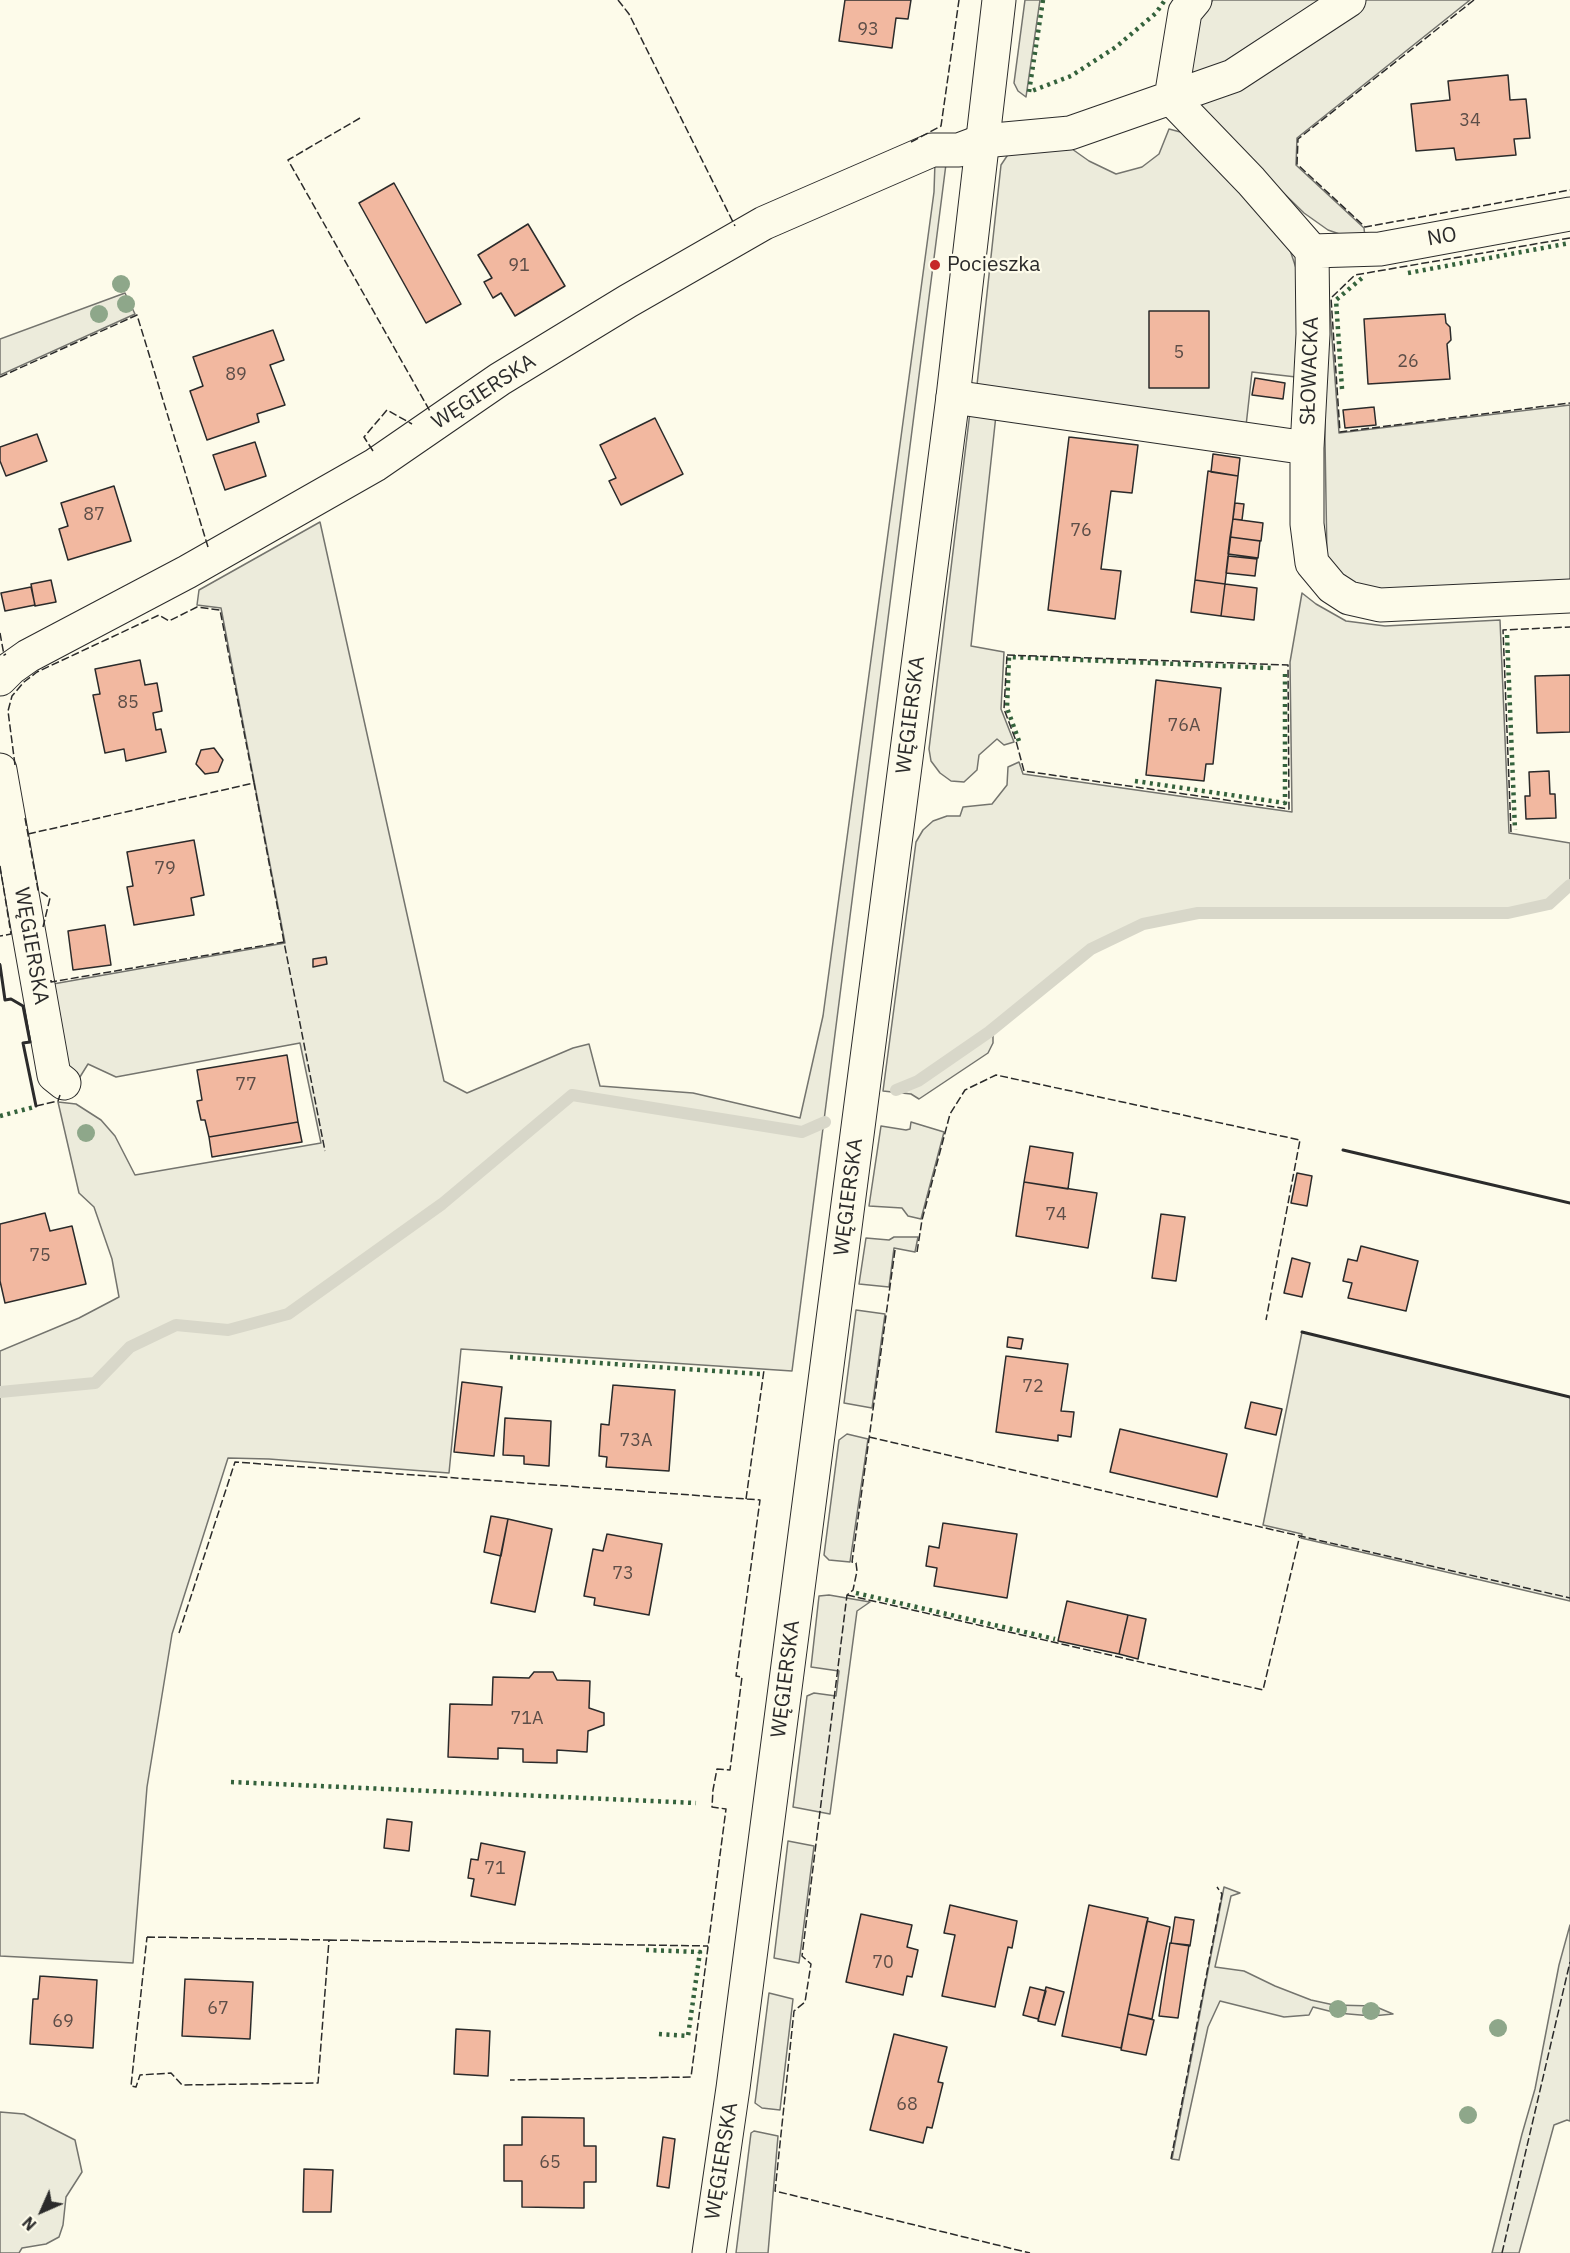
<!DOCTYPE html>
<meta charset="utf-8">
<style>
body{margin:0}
#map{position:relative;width:1570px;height:2253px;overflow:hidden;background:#fdfbea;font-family:"IBM Plex Sans",sans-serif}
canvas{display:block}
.north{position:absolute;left:12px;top:2181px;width:60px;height:60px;-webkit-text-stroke:4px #fdfbea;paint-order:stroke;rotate:225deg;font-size:16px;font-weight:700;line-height:24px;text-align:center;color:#2b2b2b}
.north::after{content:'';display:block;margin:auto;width:21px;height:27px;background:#2b2b2b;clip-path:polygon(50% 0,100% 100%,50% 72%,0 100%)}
</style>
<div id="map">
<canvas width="1570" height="2253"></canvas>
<div class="north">N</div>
</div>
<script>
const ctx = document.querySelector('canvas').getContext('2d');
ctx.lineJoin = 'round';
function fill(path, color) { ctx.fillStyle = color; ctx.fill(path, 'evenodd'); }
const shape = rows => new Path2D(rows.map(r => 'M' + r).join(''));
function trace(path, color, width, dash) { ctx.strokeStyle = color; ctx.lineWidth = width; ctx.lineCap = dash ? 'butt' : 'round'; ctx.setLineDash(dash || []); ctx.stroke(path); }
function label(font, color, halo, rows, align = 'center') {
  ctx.font = font + ' "IBM Plex Sans",sans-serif'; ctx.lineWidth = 4.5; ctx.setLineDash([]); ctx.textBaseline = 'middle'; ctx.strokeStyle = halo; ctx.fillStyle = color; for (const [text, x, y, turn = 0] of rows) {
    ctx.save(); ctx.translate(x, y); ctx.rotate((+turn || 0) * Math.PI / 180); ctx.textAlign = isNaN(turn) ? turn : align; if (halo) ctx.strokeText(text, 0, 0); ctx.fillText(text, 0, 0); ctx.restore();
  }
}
const green = shape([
 [1025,0,1040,0,1026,97,1018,91,1014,83,1025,0],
 [1213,0,1470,0,1297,138,1296,165,1364,228,1365,237,1348,237,1328,230,1304,213,1172,84,1194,22,1213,0],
 [1169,129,1188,134,1284,232,1301,283,1305,378,1252,372,1246,426,977,385,1001,165,1009,153,1065,144,1089,161,1116,174,1142,167,1159,154,1169,129],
 [935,162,946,164,792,1371,461,1349,449,1473,269,1459,228,1458,172,1634,147,1787,133,1963,0,1956,0,1351,79,1318,119,1297,112,1259,94,1207,79,1193,58,1102,76,1104,101,1120,115,1136,135,1175,321,1143,300,1043,116,1077,88,1064,75,1085,67,1072,53,984,285,943,221,608,197,605,199,590,320,522,444,1081,467,1093,573,1048,589,1044,600,1086,693,1093,800,1118,823,1016,934,192,935,162],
 [125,293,135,314,0,375,0,339,125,293],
 [1329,297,1339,433,1570,405,1570,588,1353,590,1327,558,1325,440,1325,305,1329,297],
 [970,412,996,415,971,646,1004,652,1001,709,1014,742,1004,745,997,739,979,755,977,770,964,782,951,781,940,773,931,761,929,749,970,412],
 [1302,593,1316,604,1346,621,1385,626,1500,620,1509,833,1570,843,1570,889,1550,906,1509,915,1198,915,1143,927,1093,952,993,1033,993,1043,988,1053,919,1099,911,1094,883,1091,916,842,923,830,933,821,947,816,960,816,963,807,992,804,1007,785,1008,767,1019,762,1023,774,1292,812,1290,662,1302,593],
 [911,1122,944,1132,921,1219,908,1216,902,1208,869,1206,881,1126,906,1130,910,1129,911,1122],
 [894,1237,918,1237,915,1252,894,1248,889,1287,859,1284,866,1238,889,1240,894,1237],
 [856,1310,885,1314,872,1408,844,1403,856,1310],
 [1302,1332,1570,1397,1570,1601,1301,1538,1302,1534,1263,1525,1302,1332],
 [847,1434,868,1439,850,1562,829,1560,824,1555,839,1440,847,1434],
 [829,1595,870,1602,857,1611,830,1814,793,1807,807,1696,814,1693,836,1696,839,1671,811,1667,819,1596,829,1595],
 [788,1841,814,1846,799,1963,774,1958,788,1841],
 [1224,1887,1240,1893,1231,1896,1215,1967,1244,1971,1275,1986,1311,2000,1334,2005,1374,2006,1393,2014,1372,2016,1337,2013,1313,2007,1309,2015,1284,2017,1220,2001,1208,2027,1179,2160,1172,2159,1224,1887],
 [1570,1925,1570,2121,1567,2120,1554,2125,1519,2253,1492,2253,1522,2134,1535,2089,1559,1965,1570,1925],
 [769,1993,793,1999,780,2110,762,2108,755,2103,769,1993],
 [0,2112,24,2114,75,2140,82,2172,66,2197,63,2225,59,2237,46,2244,22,2248,19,2253,0,2253,0,2112],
 [754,2131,778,2136,768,2253,736,2253,751,2133,754,2131]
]);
fill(green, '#ecebdb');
trace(green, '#74746e', 1.5);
trace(shape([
 [896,1090,918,1081,989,1032,1091,949,1143,924,1198,913,1508,913,1549,904,1570,885],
 [0,1392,95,1383,130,1347,176,1325,228,1330,288,1314,442,1204,572,1095,802,1132,825,1122]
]), '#d8d7c9', 12);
const building = shape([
 [845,0,911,0,908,19,896,18,892,48,839,41,845,0],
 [1508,75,1510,100,1526,99,1530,138,1514,139,1516,155,1456,160,1454,148,1416,151,1411,104,1450,100,1448,81,1508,75],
 [394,183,461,304,426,323,359,203,394,183],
 [528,224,565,286,515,316,501,293,493,298,484,282,492,278,478,255,528,224],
 [1149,311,1209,311,1209,388,1149,388,1149,311],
 [1445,314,1446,323,1450,327,1451,340,1447,344,1450,379,1368,384,1364,319,1445,314],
 [273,330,284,360,270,365,285,405,257,414,259,422,207,440,190,391,203,386,193,357,273,330],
 [1255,378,1285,383,1283,399,1252,395,1255,378],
 [1374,407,1376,425,1345,428,1343,410,1374,407],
 [655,418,683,474,621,505,609,481,616,478,600,445,655,418],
 [37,434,47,461,6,476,0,461,0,447,37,434],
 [1069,437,1138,445,1132,493,1111,491,1101,569,1121,571,1115,619,1048,610,1069,437],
 [255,442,266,476,225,490,213,455,255,442],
 [1213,454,1240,458,1238,476,1211,472,1213,454],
 [1208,471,1238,476,1225,584,1195,580,1208,471],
 [114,486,131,541,68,560,59,529,68,526,61,503,114,486],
 [1235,503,1244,504,1242,520,1233,519,1235,503],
 [1233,519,1263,523,1261,541,1230,537,1233,519],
 [1230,537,1260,541,1258,558,1228,554,1230,537],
 [1228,556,1257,559,1255,576,1226,573,1228,556],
 [51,580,56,602,35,606,31,584,51,580],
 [1195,580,1225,584,1221,616,1191,612,1195,580],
 [1225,584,1257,588,1254,620,1221,616,1225,584],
 [31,587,35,605,5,611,1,593,31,587],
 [140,660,145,685,157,683,162,711,153,713,156,730,161,729,166,752,126,761,124,749,105,753,93,695,100,694,95,669,140,660],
 [1570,675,1570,732,1537,733,1535,676,1570,675],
 [1156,680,1221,688,1213,764,1206,764,1204,781,1146,775,1156,680],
 [214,748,223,760,218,772,205,774,196,764,201,750,214,748],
 [1549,771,1550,794,1555,794,1556,818,1526,819,1525,796,1530,796,1529,772,1549,771],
 [194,840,204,895,191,898,194,915,134,925,127,887,133,886,127,852,194,840],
 [105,925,111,965,73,970,68,931,105,925],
 [326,957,327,964,313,967,313,959,326,957],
 [287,1055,298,1122,209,1137,205,1120,201,1120,199,1111,197,1101,202,1100,197,1070,287,1055],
 [298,1122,302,1142,212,1157,209,1137,298,1122],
 [1030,1146,1073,1153,1068,1189,1024,1182,1030,1146],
 [1297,1173,1312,1176,1307,1206,1291,1203,1297,1173],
 [1024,1182,1097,1193,1088,1248,1016,1236,1024,1182],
 [45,1213,50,1231,72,1226,86,1284,5,1303,0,1281,0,1224,45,1213],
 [1161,1214,1185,1217,1176,1281,1152,1278,1161,1214],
 [1361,1246,1418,1261,1406,1311,1348,1298,1352,1283,1343,1281,1348,1259,1357,1261,1361,1246],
 [1292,1258,1310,1263,1302,1297,1284,1293,1292,1258],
 [1008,1337,1023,1339,1021,1349,1007,1347,1008,1337],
 [1006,1356,1068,1364,1061,1411,1074,1412,1071,1437,1058,1435,1058,1441,996,1432,1006,1356],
 [462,1382,502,1387,494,1456,454,1452,462,1382],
 [613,1385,675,1390,669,1471,606,1467,607,1457,599,1456,601,1424,609,1425,613,1385],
 [1251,1402,1282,1409,1276,1435,1245,1428,1251,1402],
 [505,1418,551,1421,549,1466,524,1464,524,1456,503,1455,505,1418],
 [1120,1429,1227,1454,1217,1497,1110,1472,1120,1429],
 [491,1516,508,1519,501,1556,484,1552,491,1516],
 [508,1519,552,1529,535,1612,491,1603,508,1519],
 [943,1523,1017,1534,1007,1598,934,1586,937,1568,926,1566,929,1546,939,1548,943,1523],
 [607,1534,662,1544,649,1615,594,1605,595,1598,584,1596,593,1549,603,1551,607,1534],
 [1067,1601,1128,1615,1119,1654,1058,1641,1067,1601],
 [1128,1615,1146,1619,1138,1659,1119,1654,1128,1615],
 [534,1672,553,1672,557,1680,590,1681,589,1708,604,1713,604,1725,588,1731,587,1752,557,1750,557,1763,523,1762,523,1749,498,1748,498,1759,448,1757,450,1704,492,1705,493,1677,529,1678,534,1672],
 [387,1819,412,1822,409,1851,384,1848,387,1819],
 [481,1843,525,1852,515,1905,471,1896,474,1879,468,1878,471,1859,478,1860,481,1843],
 [950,1905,1017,1921,1012,1948,1008,1947,995,2007,942,1996,955,1935,944,1933,950,1905],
 [1089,1905,1148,1918,1121,2048,1062,2036,1089,1905],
 [861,1914,912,1925,907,1947,918,1950,912,1977,907,1976,903,1995,846,1982,861,1914],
 [1175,1917,1194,1920,1190,1946,1171,1943,1175,1917],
 [1147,1921,1170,1927,1152,2019,1128,2014,1147,1921],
 [1170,1943,1189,1945,1178,2018,1159,2016,1170,1943],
 [40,1976,97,1980,93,2048,30,2044,33,1999,38,1999,40,1976],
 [185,1979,253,1982,250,2039,182,2036,185,1979],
 [1030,1987,1046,1991,1038,2019,1023,2015,1030,1987],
 [1046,1987,1064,1992,1055,2025,1038,2021,1046,1987],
 [1128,2014,1154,2020,1146,2055,1121,2050,1128,2014],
 [456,2029,490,2031,488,2076,454,2074,456,2029],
 [894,2034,947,2047,938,2082,943,2083,932,2128,927,2127,923,2143,870,2130,894,2034],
 [522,2117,584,2118,584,2146,596,2146,596,2182,584,2182,584,2208,522,2207,522,2181,504,2181,504,2145,522,2145,522,2117],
 [663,2137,675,2139,669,2188,657,2186,663,2137],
 [304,2169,333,2170,331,2212,303,2212,304,2169]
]);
fill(building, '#f2b8a0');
trace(building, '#2b2b2b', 1.5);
const minor = shape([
 [1171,98,1185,12,1195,0],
 [1312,251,1380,249,1570,214],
 [953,397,1307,448,1313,334,1312,251,1251,181,1171,98],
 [1307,448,1307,524,1312,563,1332,587,1349,598,1380,605,1570,596],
 [0,679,11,668,28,656,187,572,375,465,500,379,628,301,764,223,932,150,959,150,983,141,1070,133,1233,76,1349,0],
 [0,770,54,1075,64,1083]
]);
const major = shape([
 [709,2253,733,2088,953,397,999,0]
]);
trace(minor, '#2b2b2b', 35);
trace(major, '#2b2b2b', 35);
trace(minor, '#fdfbea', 33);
trace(major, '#fdfbea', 33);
trace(shape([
 [1043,0,1029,92,1071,76,1116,47,1156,13,1165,0],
 [1408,273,1570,243],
 [1342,389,1336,300,1362,278],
 [1507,635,1515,830],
 [1019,741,1007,708,1009,657,1272,668],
 [1135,781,1285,803,1285,674],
 [0,1116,34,1107],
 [510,1357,760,1374],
 [856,1593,1055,1639],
 [231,1782,696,1803],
 [646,1950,700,1952,688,2036,658,2034]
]), '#34623c', 4.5, [3, 4.5]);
trace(shape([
 [618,0,629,14,735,226],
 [1474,0,1298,139,1297,164,1365,227,1570,190],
 [360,118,288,160,431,413],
 [911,142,941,126,959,0],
 [1570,238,1355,275,1331,298,1340,432,1570,403],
 [0,377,137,315,208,547],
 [373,451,364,437,387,410,412,424],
 [0,633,4,655,6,654],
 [1007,655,1288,665,1289,809,1024,771,1016,741,1004,709,1007,655],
 [15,765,8,711,12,696,24,682,37,672,159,615,169,621,197,607,220,610,254,783],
 [25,818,38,890,50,898,43,927],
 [1511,832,1503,630,1570,627],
 [28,834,254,783,284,942],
 [0,866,11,934,0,936],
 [0,963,0,965],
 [51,980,51,982,284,942,325,1151],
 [36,1106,58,1101,60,1095],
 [895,1250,852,1562,856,1563,857,1571,853,1590,847,1595,802,1956,811,1964,805,2002,794,2011,775,2191,1030,2253],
 [917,1252,922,1220,950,1114,965,1090,996,1075,1300,1140,1266,1320],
 [869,1437,1570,1598],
 [746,1499,764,1370],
 [847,1595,1263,1690,1300,1535],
 [179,1633,235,1462,760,1500,736,1676,742,1677,730,1770,717,1769,713,1790,712,1807,726,1809,691,2077,510,2080],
 [147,1937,329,1940,318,2083,182,2085,171,2073,140,2075,136,2087,131,2086,147,1937],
 [329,1940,708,1946],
 [1171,2159,1222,1894,1217,1887],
 [1502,2253,1570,1962]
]), '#2b2b2b', 1.5, [8, 3]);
trace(shape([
 [0,965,5,1000,11,999,23,1006,30,1042,23,1043,36,1106],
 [1343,1150,1570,1203],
 [1302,1332,1570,1397]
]), '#2b2b2b', 3);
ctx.fillStyle = '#8ea78a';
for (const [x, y] of [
 [121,284],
 [126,304],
 [99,314],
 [86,1133],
 [1338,2009],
 [1371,2011],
 [1498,2028],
 [1468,2115]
]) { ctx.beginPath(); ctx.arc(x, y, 9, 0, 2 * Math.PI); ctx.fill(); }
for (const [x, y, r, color] of [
 [935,265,6,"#c62828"]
]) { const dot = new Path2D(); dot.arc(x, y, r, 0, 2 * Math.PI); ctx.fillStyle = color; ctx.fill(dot); trace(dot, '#fdfbea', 2); }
label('18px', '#5d4e48', null, [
 ["93",868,30],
 ["34",1470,121],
 ["91",519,266],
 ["5",1179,353],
 ["26",1408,362],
 ["89",236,375],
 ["87",94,515],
 ["76",1081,531],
 ["85",128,703],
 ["76A",1184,726],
 ["79",165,869],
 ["77",246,1085],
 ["74",1056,1215],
 ["75",40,1256],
 ["72",1033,1387],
 ["73A",636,1441],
 ["73",623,1574],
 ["71A",527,1719],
 ["71",495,1869],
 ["70",883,1963],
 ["67",218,2009],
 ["69",63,2022],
 ["68",907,2105],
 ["65",550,2163]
]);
label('21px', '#2b2b2b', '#fdfbea', [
 ["NO",1442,237,-10],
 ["SŁOWACKA",1310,371,-88],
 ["WĘGIERSKA",484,392,-33],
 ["WĘGIERSKA",911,715,-83],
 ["WĘGIERSKA",31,946,80],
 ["WĘGIERSKA",849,1197,-83],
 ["WĘGIERSKA",786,1679,-83],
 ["WĘGIERSKA",722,2161,-81]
]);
label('21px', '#2b2b2b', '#fdfbea', [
 ["Pocieszka",947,265]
], 'left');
</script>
